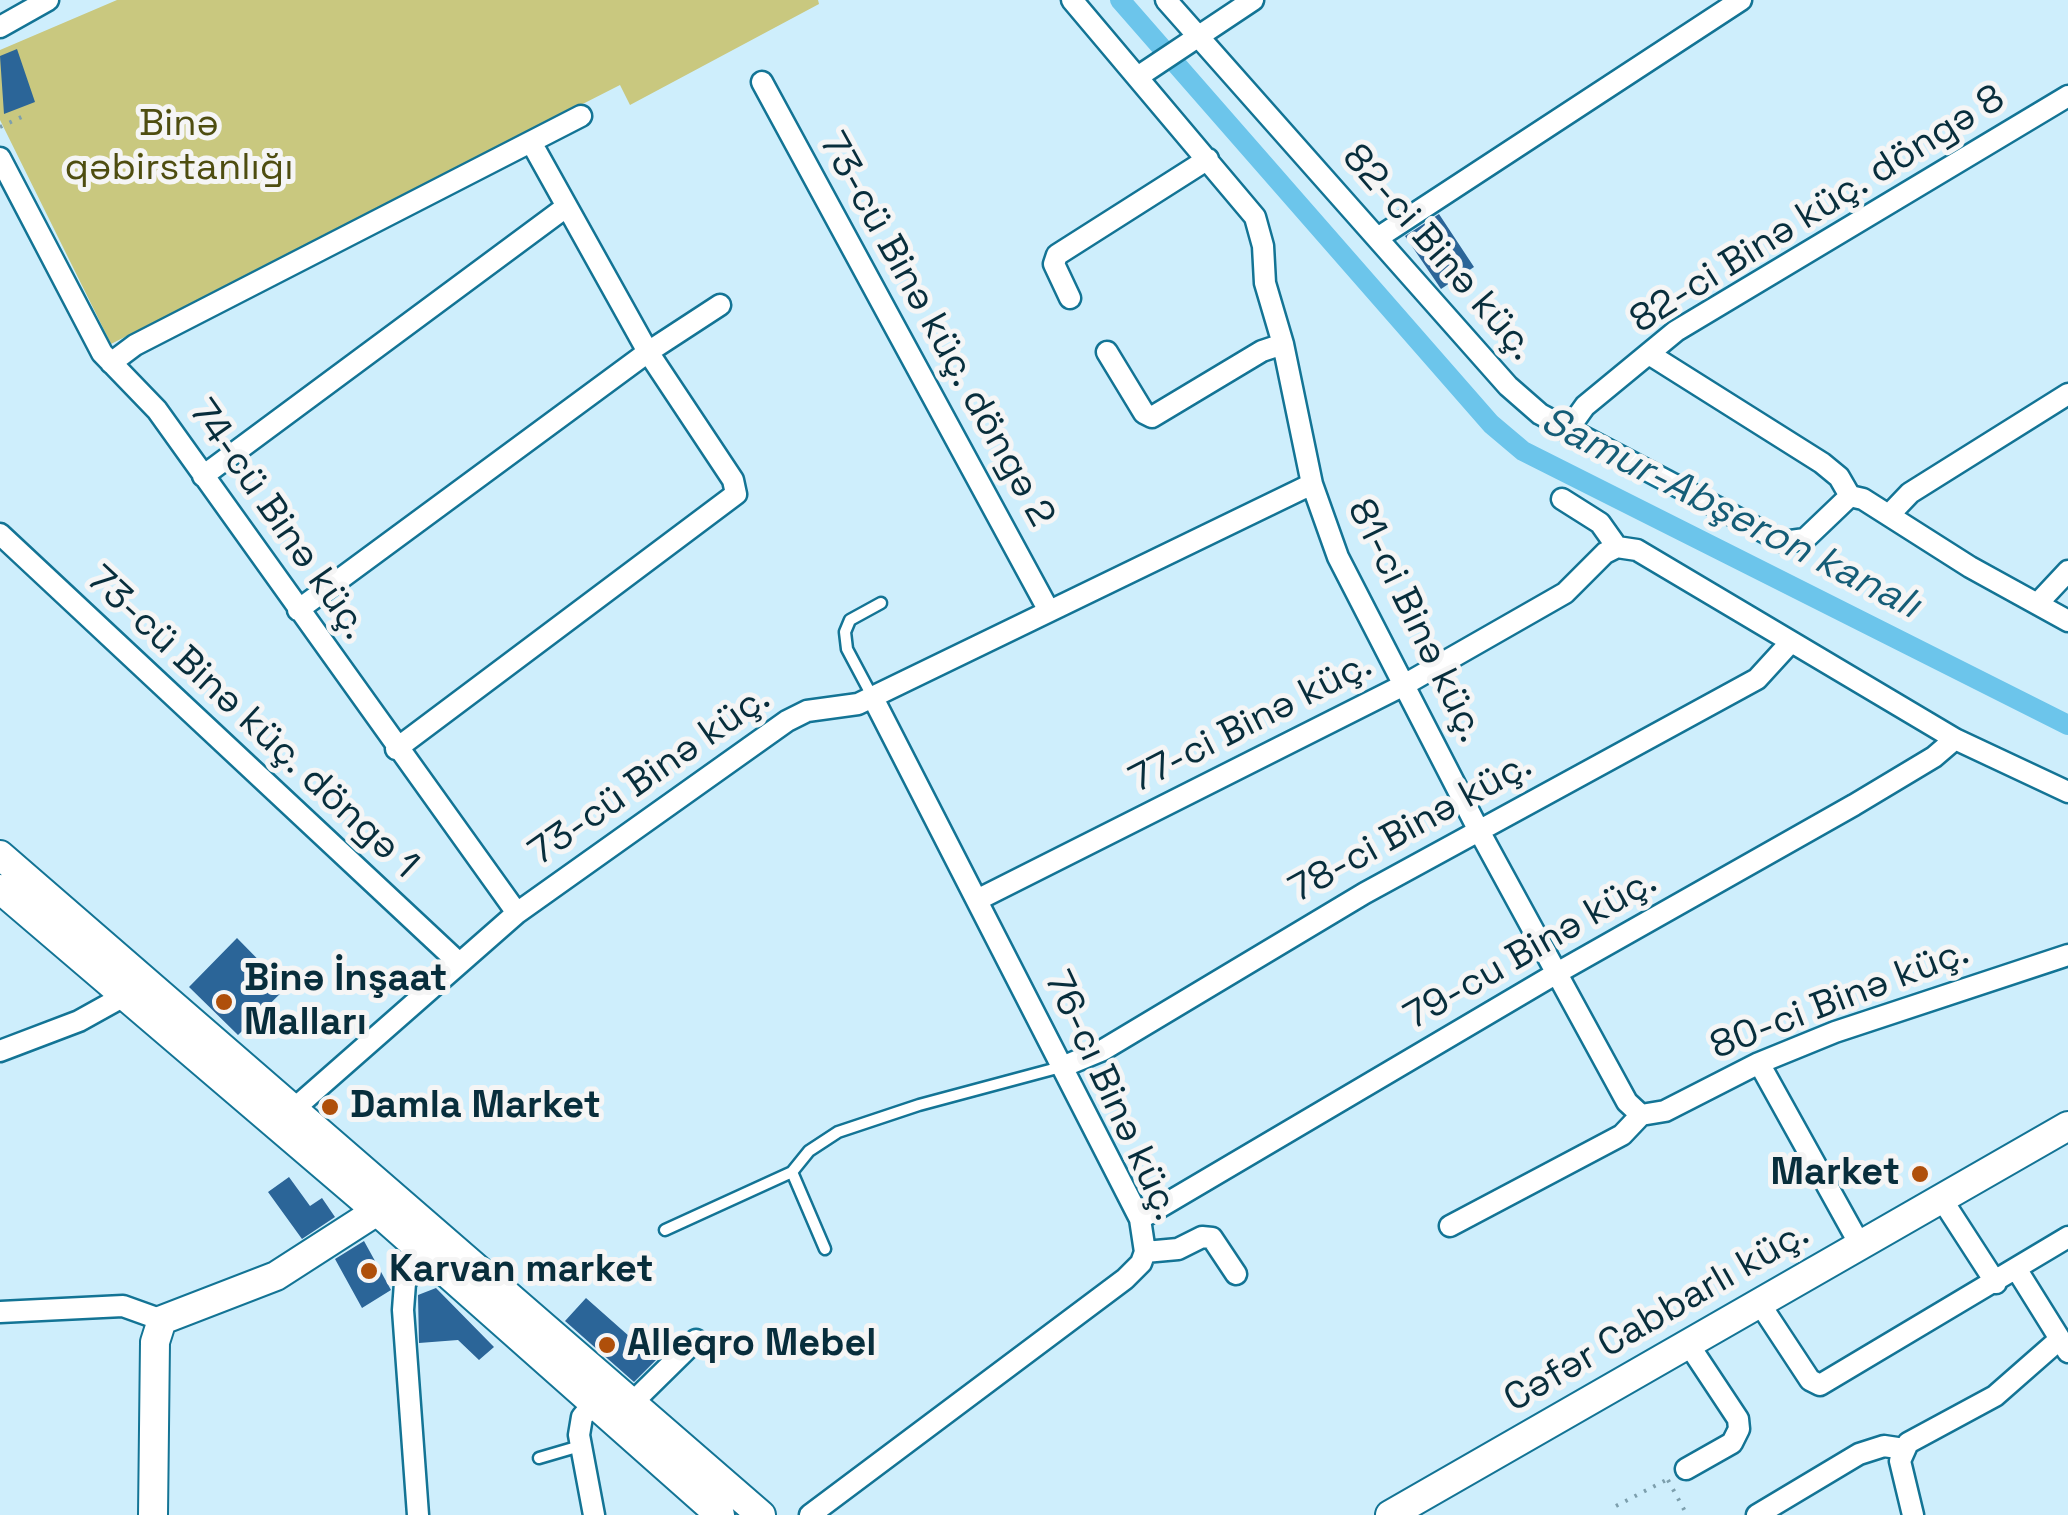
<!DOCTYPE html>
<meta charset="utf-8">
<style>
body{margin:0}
canvas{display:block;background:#ceeefc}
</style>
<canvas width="2068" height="1515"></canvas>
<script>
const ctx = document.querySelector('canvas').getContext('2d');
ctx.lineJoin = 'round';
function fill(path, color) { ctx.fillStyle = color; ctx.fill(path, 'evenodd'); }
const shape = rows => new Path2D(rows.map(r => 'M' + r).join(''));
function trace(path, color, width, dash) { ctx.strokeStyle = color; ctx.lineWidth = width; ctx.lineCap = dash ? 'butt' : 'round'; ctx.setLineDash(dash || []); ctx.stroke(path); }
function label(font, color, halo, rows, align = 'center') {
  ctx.font = font + ' "Space Grotesk",sans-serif'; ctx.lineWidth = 10; ctx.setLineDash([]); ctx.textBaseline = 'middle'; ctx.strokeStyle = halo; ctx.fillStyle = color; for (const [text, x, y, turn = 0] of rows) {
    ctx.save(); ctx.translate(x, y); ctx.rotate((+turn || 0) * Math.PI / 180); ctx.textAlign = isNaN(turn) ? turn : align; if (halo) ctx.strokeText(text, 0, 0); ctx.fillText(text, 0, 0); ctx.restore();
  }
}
fill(shape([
 [117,0,818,0,819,4,630,105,620,85,111,344,0,120,0,50]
]), '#c9c87f');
const water = shape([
 [2028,699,2068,718,2068,731,2023,708,2028,699]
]);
fill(water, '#6cc5eb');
trace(water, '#4e98b6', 2.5);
trace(shape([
 [1120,0,1491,424,1523,451,2068,725]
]), '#6cc5eb', 20);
fill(shape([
 [17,49,35,102,4,114,0,56],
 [1439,214,1474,267,1441,289,1405,236],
 [237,938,286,988,238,1035,189,987],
 [289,1177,310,1206,322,1198,335,1217,302,1239,268,1192],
 [364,1241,391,1290,362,1308,335,1259],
 [436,1288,494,1347,479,1360,458,1340,419,1343,418,1295],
 [586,1298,656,1360,634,1382,565,1321]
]), '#2b6598');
const lane = shape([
 [872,696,847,649,845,632,850,620,881,603],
 [792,1172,825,1249],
 [665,1230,792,1172,809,1151,838,1132,919,1105,1061,1067],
 [539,1458,580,1446]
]);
const street = shape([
 [1072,0,1255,217,1263,246,1265,283,1283,344,1312,484,1338,557,1478,829,1627,1102,1641,1115],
 [1166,0,1508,386,1540,414,1783,542,1805,539,1850,496],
 [0,27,48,0],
 [1139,76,1253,0],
 [762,82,1049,611],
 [0,158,102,353,157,410,517,913],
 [1379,237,1741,0],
 [1070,298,1054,264,1057,255,1208,159],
 [1107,352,1144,413,1152,417,1262,351,1283,344],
 [1649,354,1822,463,1839,477,1850,496],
 [111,363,135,345,581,116],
 [1567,431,1585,406,1676,331,2068,96],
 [203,476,566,207],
 [1850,496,1863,499,1970,567,2068,621],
 [1562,499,1600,523,1617,547],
 [1889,515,1910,493,2068,394],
 [0,534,458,962],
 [2039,602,2068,571],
 [298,610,648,352,720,305],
 [396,749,736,494,733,480,648,352,531,142],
 [977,900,1404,685,1565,593,1605,553,1617,547,1637,550,1955,739,2068,792],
 [0,1051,79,1021,124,996],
 [1759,1063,1859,1243],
 [1062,1067,1103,1050,1365,893,1757,679,1789,644],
 [295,1108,517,913,787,721,807,711,858,704,1312,484],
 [1641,1115,1665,1111,1759,1063,1835,1032,2068,955],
 [1941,1198,1996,1283],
 [1140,1219,1557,973,1854,805,1934,757,1955,739],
 [1450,1226,1622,1135,1641,1115],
 [1145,1252,1178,1249,1202,1237,1212,1238,1236,1274],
 [2017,1270,2060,1339],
 [1758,1301,1810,1380,1820,1385,2068,1237],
 [0,1312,123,1306,162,1320],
 [632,1403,696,1340],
 [593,1404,582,1417,579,1435,594,1515],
 [1686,1469,1732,1443,1739,1429,1738,1419,1687,1342],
 [418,1515,403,1310,405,1283,424,1253],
 [810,1515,1125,1279,1141,1263,1145,1252,1140,1219,872,696],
 [1757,1515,1859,1454,1884,1446,1904,1449],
 [1913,1515,1900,1461,1908,1443,1995,1396,2060,1339,2068,1352]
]);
const secondary = shape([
 [0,855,761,1515],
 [0,889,377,1211,720,1515],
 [153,1515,155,1342,162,1320,276,1276,377,1211],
 [1390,1515,2068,1126]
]);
trace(lane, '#137495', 15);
trace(street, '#137495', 25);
trace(secondary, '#137495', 32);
trace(shape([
 [0,127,28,114],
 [1668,1480,1687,1515],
 [1616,1506,1670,1478]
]), '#7d9fad', 4, [2.5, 8]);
trace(lane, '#fff', 10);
trace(street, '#fff', 20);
trace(secondary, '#fff', 28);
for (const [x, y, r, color] of [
 [224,1002,10,"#af4f0a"],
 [330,1107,10,"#af4f0a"],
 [1920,1174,10,"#af4f0a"],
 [369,1271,10,"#af4f0a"],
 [607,1345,10,"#af4f0a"]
]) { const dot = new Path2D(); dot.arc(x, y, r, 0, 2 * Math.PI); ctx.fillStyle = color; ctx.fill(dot); trace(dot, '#f5f5f5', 4); }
label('38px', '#4e4d10', '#f5f5f5', [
 ["Binə",179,125],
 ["qəbirstanlığı",179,169]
]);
label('38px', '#082e3c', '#f5f5f5', [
 ["82-ci Binə küç. döngə 8",1818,210,-32],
 ["82-ci Binə küç.",1438,253,49],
 ["73-cü Binə küç. döngə 2",936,330,61],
 ["74-cü Binə küç.",278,520,55],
 ["81-ci Binə küç.",1415,621,64],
 ["73-cü Binə küç. döngə 1",252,723,43],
 ["77-ci Binə küç.",1251,723,-27],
 ["73-cü Binə küç.",650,776,-35],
 ["78-ci Binə küç.",1411,828,-29],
 ["79-cu Binə küç.",1531,950,-30],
 ["80-ci Binə küç.",1840,1000,-21],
 ["76-cı Binə küç.",1111,1096,65],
 ["Cəfər Cabbarlı küç.",1657,1317,-30]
]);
label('bold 38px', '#082e3c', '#f5f5f5', [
 ["Binə İnşaat",244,980],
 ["Malları",244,1024],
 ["Damla Market",350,1107],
 ["Market",1900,1174,"right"],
 ["Karvan market",389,1271],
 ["Alleqro Mebel",627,1345]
], 'left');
label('italic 40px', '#155d77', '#f5f5f5', [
 ["Samur-Abşeron kanalı",1730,514,27]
]);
</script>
